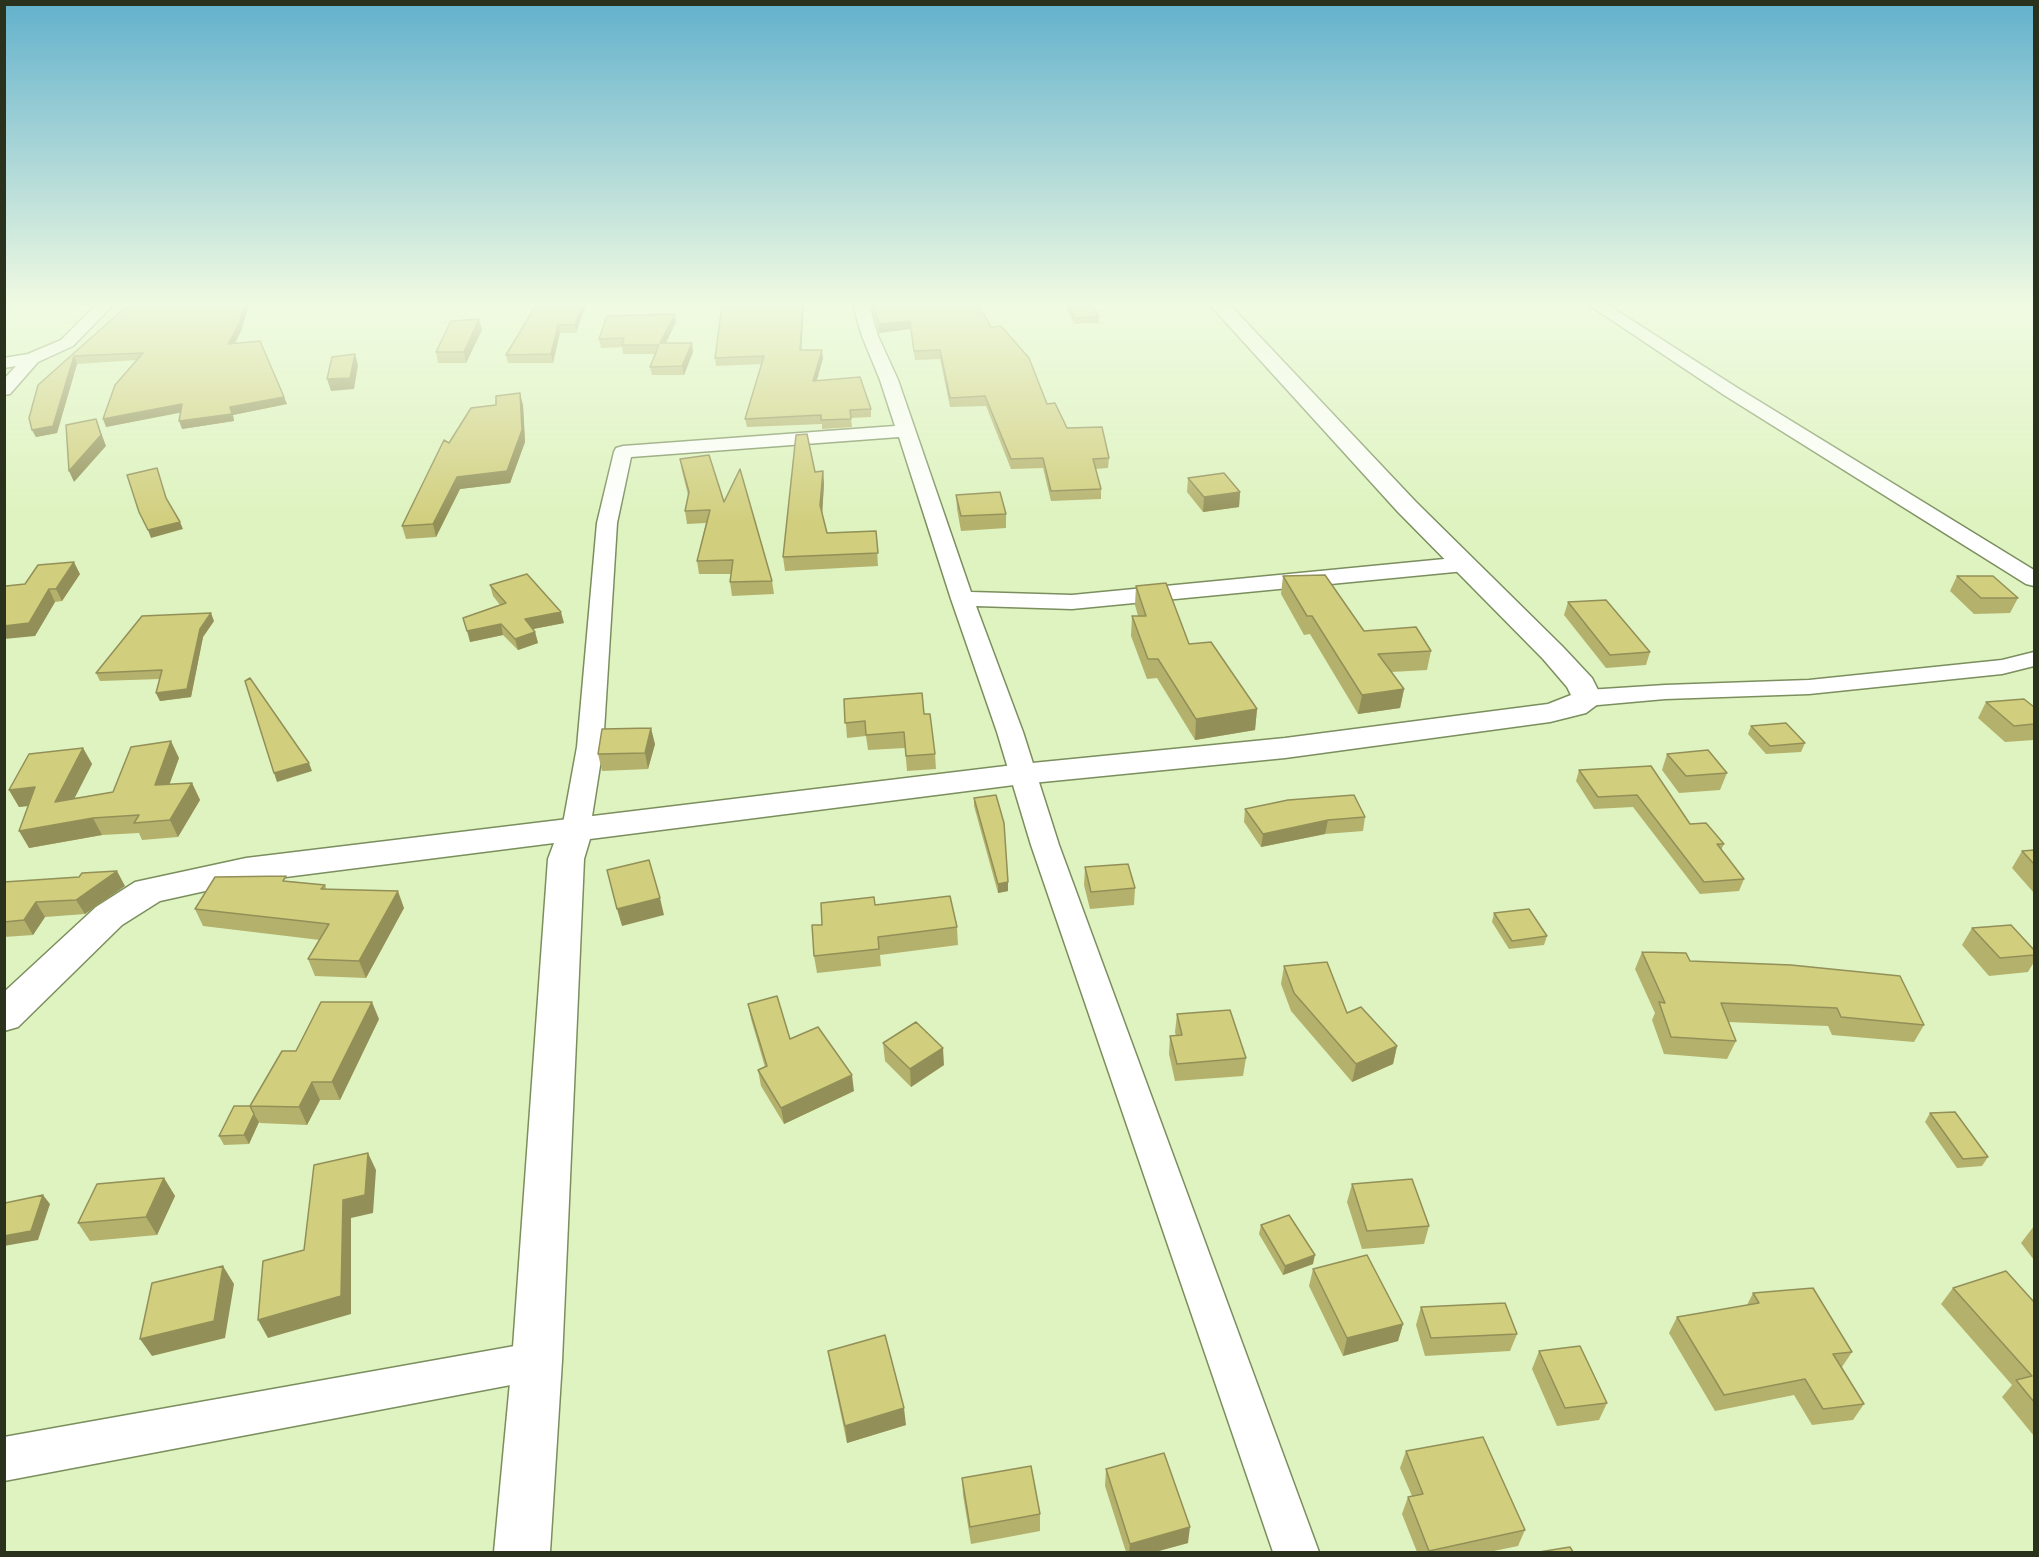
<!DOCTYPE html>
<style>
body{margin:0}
#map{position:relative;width:2039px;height:1557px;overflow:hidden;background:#def3bf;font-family:"Titillium Web",sans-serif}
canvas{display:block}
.frame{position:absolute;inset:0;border:6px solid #2a321e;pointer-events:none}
</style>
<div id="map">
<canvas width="2039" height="1557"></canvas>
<div class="frame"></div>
</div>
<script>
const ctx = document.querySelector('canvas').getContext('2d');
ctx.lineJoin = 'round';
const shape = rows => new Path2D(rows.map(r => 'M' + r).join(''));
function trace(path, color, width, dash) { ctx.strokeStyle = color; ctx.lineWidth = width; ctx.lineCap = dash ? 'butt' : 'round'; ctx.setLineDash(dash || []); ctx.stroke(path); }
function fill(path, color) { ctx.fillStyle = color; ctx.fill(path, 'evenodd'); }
const minor = shape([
 [96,305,113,305,73,346,38,362,10,394,4,395,4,379,16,366,4,368,4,358,28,354,61,340,96,305],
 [853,305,869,305,878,336,898,380,971,592,1072,595,1465,557,1473,559,1476,564,1473,569,1465,571,1072,609,976,606,1023,732,1059,845,1319,1552,1273,1552,1031,845,997,732,951,599,899,437,631,457,617,523,603,747,590,829,586,835,576,838,566,835,562,829,577,747,597,523,614,452,616,448,623,446,895,426,880,380,862,336,853,305],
 [1589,305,1608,305,1736,387,2034,570,2034,586,2026,584,1724,395,1589,305],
 [2034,652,2034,666,2002,674,1809,694,1665,699,1587,706,1578,703,1574,698,1578,693,1587,690,1665,685,1809,680,2002,660,2034,652],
 [537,1342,552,1347,558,1361,552,1375,537,1380,4,1481,4,1437,537,1342]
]);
const tertiary = shape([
 [1210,305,1230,305,1416,502,1563,647,1592,678,1602,698,1598,704,1586,713,1550,722,1285,758,1022,784,590,839,584,859,562,1361,550,1552,494,1552,512,1361,548,859,554,843,246,882,160,901,122,925,18,1027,4,1031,4,992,96,907,135,882,246,858,1022,764,1285,738,1548,704,1571,695,1567,687,1543,659,1398,512,1210,305]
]);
trace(minor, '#7b8e5e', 3);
trace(tertiary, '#7b8e5e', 3);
fill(minor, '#fff');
fill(tertiary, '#fff');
fill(shape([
 [128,305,249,305,241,331,235,344,284,397,287,404,233,415,234,421,182,429,180,412,106,427,137,360,77,364,57,433,36,437,32,430,38,385],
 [536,305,586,305,576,333,560,333,553,363,508,363,506,355],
 [871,305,979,305,991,327,1047,404,1067,428,1109,458,1108,468,1095,469,1101,489,1101,499,1051,501,1043,468,1011,469,986,406,950,407,940,359,915,360,910,329,879,333],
 [1065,305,1093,305,1099,317,1099,323,1074,324],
 [676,322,666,343,693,352,684,375,652,375,650,367,655,354,623,354,622,347,601,348,599,339],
 [482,330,466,363,438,363,436,352],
 [801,350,823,358,817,381,871,409,871,417,851,418,852,427,822,429,822,424,747,427,745,419,762,364,716,366,715,358],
 [523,405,525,442,510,483,460,489,436,537,406,539,402,526,449,443],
 [680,459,724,502,772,581,774,594,732,596,730,582,731,574,699,574,697,561,706,523,687,524,685,511,688,495,682,471],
 [823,471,824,484,822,512,827,533,876,531,878,566,785,571,783,557,815,472],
 [1188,478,1240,492,1239,507,1203,512,1187,492],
 [956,495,1006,514,1006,528,961,531,957,509],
 [80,574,62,601,55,602,35,636,25,584],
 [1283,576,1364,631,1431,651,1427,670,1391,672,1404,689,1400,708,1358,714,1310,634,1304,635,1281,594],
 [1957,576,2018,598,2010,613,1974,614,1950,591],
 [490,585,564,623,533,629,535,632,538,643,518,650,503,635,470,642,500,605,493,596],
 [1136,586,1189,644,1257,709,1255,730,1195,740,1157,678,1147,679,1131,636,1132,616,1138,616,1135,605],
 [1568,602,1650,652,1646,665,1606,668,1564,615],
 [214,621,203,637,191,697,160,701,156,693,160,679,100,681,96,673],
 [844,699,924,714,935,754,936,769,907,771,905,748,868,750,866,736,847,738],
 [1986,702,2034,707,2034,740,2005,742,1978,718],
 [1751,726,1805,743,1801,752,1766,754,1748,734],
 [655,744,648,769,602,771,598,754],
 [83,748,92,764,74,798,113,792,179,758,169,785,192,783,200,800,178,837,142,840,139,833,102,835,29,848,28,806,19,807,9,790],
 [1667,754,1727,773,1720,790,1679,793,1662,770],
 [1651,766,1690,824,1724,844,1721,850,1744,879,1739,891,1700,894,1633,807,1594,809,1576,781,1579,770],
 [974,798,1008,882,1008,891,998,893,974,806],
 [1245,809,1365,817,1363,831,1325,834,1261,847,1244,822],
 [2034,850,2034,893,2012,868,2022,851],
 [1085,867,1135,888,1134,905,1090,909,1084,885],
 [288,881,325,885,327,890,404,908,366,978,315,976,308,959,320,940,203,926,195,909],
 [4,882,125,886,85,914,45,917,33,935,4,937],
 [875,905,957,927,958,945,880,955,881,966,817,973,814,956,822,925],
 [1494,913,1547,936,1544,945,1509,949,1492,922],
 [1972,928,2034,950,2034,962,2028,972,1989,976,1962,945],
 [1642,952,1690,961,1924,1025,1914,1042,1832,1035,1828,1026,1728,1022,1736,1041,1727,1059,1664,1054,1652,1020,1655,1013,1635,969],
 [1284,966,1347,1013,1397,1046,1393,1064,1352,1082,1291,1011,1281,984],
 [748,1004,790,1039,854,1091,784,1124,761,1086,758,1070,765,1067,751,1019],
 [1177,1014,1246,1058,1243,1076,1175,1081,1169,1054,1170,1036,1176,1036,1175,1032],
 [379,1019,340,1100,320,1100,307,1125,260,1123,259,1122,249,1144,224,1145,219,1136,250,1106,296,1051],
 [883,1043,944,1065,911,1087,885,1061],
 [1930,1113,1988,1157,1982,1166,1957,1168,1925,1122],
 [164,1178,175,1196,157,1235,90,1241,78,1223],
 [1352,1184,1429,1226,1424,1244,1362,1249,1347,1202],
 [1261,1225,1313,1264,1283,1275,1259,1234],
 [2034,1226,2034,1260,2021,1243],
 [1313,1269,1403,1324,1398,1341,1343,1356,1309,1286],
 [1953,1288,2034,1302,2034,1436,2002,1397,2012,1385,1941,1304],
 [1753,1293,1852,1352,1842,1367,1864,1404,1853,1420,1812,1425,1794,1395,1715,1411,1669,1333,1677,1317,1747,1305],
 [1421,1307,1517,1334,1510,1351,1425,1356,1416,1325],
 [828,1351,906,1425,847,1443,831,1368],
 [1539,1351,1607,1403,1599,1420,1557,1426,1532,1369],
 [1406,1451,1525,1530,1518,1546,1489,1552,1417,1552,1402,1514,1408,1497,1412,1496,1400,1468],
 [1106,1469,1188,1543,1155,1552,1126,1552,1105,1486],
 [962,1478,1040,1514,1040,1531,971,1544,963,1495]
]), '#b4b16c');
fill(shape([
 [245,305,249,305,241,331,231,351,228,344],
 [582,305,586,305,576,333,575,325],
 [803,305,804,305,801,358,800,350],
 [675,314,676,322,661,352,660,343],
 [479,319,482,330,466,363,464,352],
 [910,321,910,329,879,333,879,324],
 [558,325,560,333,553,363,551,354],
 [692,343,693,352,684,375,682,366],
 [822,350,823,358,814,389,813,381],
 [355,354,358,365,354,389,331,391,327,379],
 [74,356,77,364,57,433,36,437,32,430],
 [520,393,523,405,525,442,510,483,460,489,436,537,433,524,457,477],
 [284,397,287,404,233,415,234,421,182,429,179,421,230,407],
 [182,404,184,412,106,427,103,419],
 [96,419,106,446,74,482,69,471],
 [823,471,824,484,822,517,820,505],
 [1240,492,1239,507,1203,512,1204,497],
 [180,522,183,529,151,538,148,530],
 [74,562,80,574,62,601,56,589],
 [49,589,55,602,35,636,4,639,4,626],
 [561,612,564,623,528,630,525,619],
 [211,613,214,621,203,637,191,697,160,701,156,693],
 [501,624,503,635,470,642,467,631],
 [535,632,538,643,518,650,515,639],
 [1404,689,1400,708,1358,714,1362,695],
 [1257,709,1255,730,1195,740,1196,719],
 [651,728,655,744,648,769,645,753],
 [171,741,179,758,163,802,155,785],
 [83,748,92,764,64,819,55,802],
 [309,763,312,771,277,782,274,773],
 [192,783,200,800,178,837,170,820],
 [35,787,44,804,19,807,9,790],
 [93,818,102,835,29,848,19,831],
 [1328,820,1325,834,1261,847,1263,834],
 [117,871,125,886,85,914,76,900],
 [1008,882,1008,891,998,893,998,884],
 [398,891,404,908,366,978,359,961],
 [660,898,664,915,622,926,617,909],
 [36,902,45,917,33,935,24,920],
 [372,1002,379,1019,340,1100,332,1082],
 [1397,1046,1393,1064,1352,1082,1356,1064],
 [943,1048,944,1065,911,1087,910,1069],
 [852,1075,854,1091,784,1124,781,1108],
 [312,1082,320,1100,307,1125,299,1107],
 [254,1114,259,1122,249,1144,244,1135],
 [368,1153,376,1170,373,1213,351,1218,351,1314,268,1338,258,1320,343,1200],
 [164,1178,175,1196,157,1235,146,1217],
 [43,1195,50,1204,38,1240,4,1246,4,1236],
 [1315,1255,1313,1264,1283,1275,1285,1266],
 [223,1266,234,1284,225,1338,152,1356,140,1339],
 [1403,1324,1398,1341,1343,1356,1347,1338],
 [904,1408,906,1425,847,1443,845,1426],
 [1190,1527,1188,1543,1155,1552,1129,1552,1130,1544]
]), '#929058');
const building = shape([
 [128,305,245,305,239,324,228,344,260,341,284,397,230,407,232,414,179,421,182,404,103,419,115,385,143,353,74,356,53,426,32,430,29,418,38,385,128,305],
 [536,305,582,305,575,325,558,325,551,354,506,355,536,305],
 [722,305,803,305,800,350,822,350,813,381,860,377,871,409,850,410,851,419,821,420,821,415,745,419,764,356,715,358,722,305],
 [873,305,979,305,991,327,1001,326,1029,358,1047,404,1055,403,1067,428,1102,427,1109,458,1093,459,1101,489,1051,491,1043,458,1011,459,985,396,950,398,940,350,914,351,910,321,879,324,873,305],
 [1068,305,1093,305,1099,317,1075,318,1068,305],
 [675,314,660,343,692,343,682,366,650,367,659,345,622,345,624,338,599,339,607,316,675,314],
 [479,319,464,352,436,352,451,321,479,319],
 [355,354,350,378,327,379,332,357,355,354],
 [520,393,522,430,507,471,457,477,433,524,402,526,444,440,449,443,471,408,496,405,496,396,520,393],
 [96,419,101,435,69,471,66,425,96,419],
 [807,434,815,472,823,471,820,505,827,533,876,531,878,553,783,557,796,435,807,434],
 [709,455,724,502,740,469,772,581,730,582,733,560,697,561,710,510,685,511,689,492,680,459,709,455],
 [157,468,166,498,180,522,148,530,139,512,127,475,157,468],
 [1224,473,1240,492,1204,497,1188,478,1224,473],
 [1000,492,1006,514,961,516,956,495,1000,492],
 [74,562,56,589,49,589,29,623,4,626,4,587,6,586,25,584,38,565,74,562],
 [527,574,561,612,525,619,535,632,515,639,501,624,467,631,463,618,506,603,490,585,527,574],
 [1325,575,1364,631,1416,627,1431,651,1378,654,1404,689,1362,695,1312,616,1307,616,1283,576,1325,575],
 [1957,576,1993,576,2018,598,1981,598,1957,576],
 [1166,583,1189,644,1211,642,1257,709,1196,719,1158,659,1148,659,1132,616,1146,616,1136,586,1166,583],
 [1606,600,1650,652,1610,655,1568,602,1606,600],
 [211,613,200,629,187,689,156,693,162,670,96,673,142,616,211,613],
 [250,678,309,763,274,773,245,681,250,678],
 [922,693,924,714,930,714,935,754,906,756,904,732,866,735,865,721,845,723,844,699,922,693],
 [2024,699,2034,707,2034,724,2014,726,1986,702,2024,699],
 [1786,723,1805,743,1770,746,1751,726,1786,723],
 [651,728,645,753,598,754,602,729,651,728],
 [171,741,155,785,192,783,170,820,134,823,139,815,93,818,19,831,35,787,9,790,29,754,83,748,55,802,113,792,131,747,171,741],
 [1708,750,1727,773,1686,776,1667,754,1708,750],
 [1651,766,1690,824,1706,823,1724,844,1717,844,1744,879,1704,882,1637,795,1598,797,1579,770,1651,766],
 [996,795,1004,823,1008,882,998,884,974,798,996,795],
 [1354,795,1365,817,1328,820,1263,834,1245,809,1288,800,1354,795],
 [2034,850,2034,864,2022,851,2034,850],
 [649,860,660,898,617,909,607,870,649,860],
 [1128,864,1135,888,1091,892,1085,867,1128,864],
 [117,871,76,900,36,902,24,920,4,922,4,882,79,877,82,873,117,871],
 [286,876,283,881,325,885,321,889,398,891,359,961,308,959,329,924,195,909,215,877,286,876],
 [950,896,957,927,878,937,879,949,814,956,812,925,822,925,821,903,874,897,875,905,950,896],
 [1529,909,1547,936,1512,941,1494,913,1529,909],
 [2011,925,2034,950,2034,955,2000,958,1972,928,2011,925],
 [1642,952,1686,953,1690,961,1791,965,1900,976,1924,1025,1841,1017,1837,1008,1721,1003,1736,1041,1671,1037,1659,1002,1665,1003,1642,952],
 [1327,962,1347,1013,1361,1007,1397,1046,1356,1064,1294,993,1284,966,1327,962],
 [777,996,790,1039,818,1027,852,1075,781,1108,758,1070,767,1066,748,1004,777,996],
 [321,1002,372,1002,332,1082,312,1082,299,1107,250,1106,282,1051,296,1051,321,1002],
 [1230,1010,1246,1058,1177,1064,1170,1036,1182,1035,1177,1014,1230,1010],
 [916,1022,943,1048,910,1069,883,1043,916,1022],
 [234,1106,250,1106,254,1114,244,1135,219,1136,234,1106],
 [1955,1112,1988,1157,1963,1159,1930,1113,1955,1112],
 [368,1153,365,1195,343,1200,341,1296,258,1320,263,1261,304,1250,314,1165,368,1153],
 [164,1178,146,1217,78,1223,97,1184,164,1178],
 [1412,1179,1429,1226,1367,1231,1352,1184,1412,1179],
 [43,1195,31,1231,4,1236,5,1203,43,1195],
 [1289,1215,1315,1255,1285,1266,1261,1225,1289,1215],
 [1367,1255,1403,1324,1347,1338,1313,1269,1367,1255],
 [223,1266,214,1321,140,1339,152,1283,223,1266],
 [2006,1271,2034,1302,2034,1402,2016,1380,2032,1376,1953,1288,2006,1271],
 [1813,1288,1852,1352,1833,1354,1864,1404,1823,1409,1805,1379,1724,1395,1677,1317,1759,1303,1753,1293,1813,1288],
 [1505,1303,1517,1334,1431,1338,1421,1307,1505,1303],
 [885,1335,904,1408,845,1426,828,1351,885,1335],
 [1580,1346,1607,1403,1565,1408,1539,1351,1580,1346],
 [1483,1437,1525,1530,1429,1551,1408,1497,1423,1494,1406,1451,1483,1437],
 [1164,1453,1190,1527,1130,1544,1106,1469,1164,1453],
 [1031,1466,1040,1514,970,1527,962,1478,1031,1466],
 [1570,1547,1573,1552,1539,1552,1570,1547]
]);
fill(building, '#d1ce7d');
trace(building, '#929058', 1.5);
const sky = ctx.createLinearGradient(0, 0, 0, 523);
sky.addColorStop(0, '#62b1cc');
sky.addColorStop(0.58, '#f0fae2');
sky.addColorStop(1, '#f0fae200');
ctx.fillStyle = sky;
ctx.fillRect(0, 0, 2039, 523);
</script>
